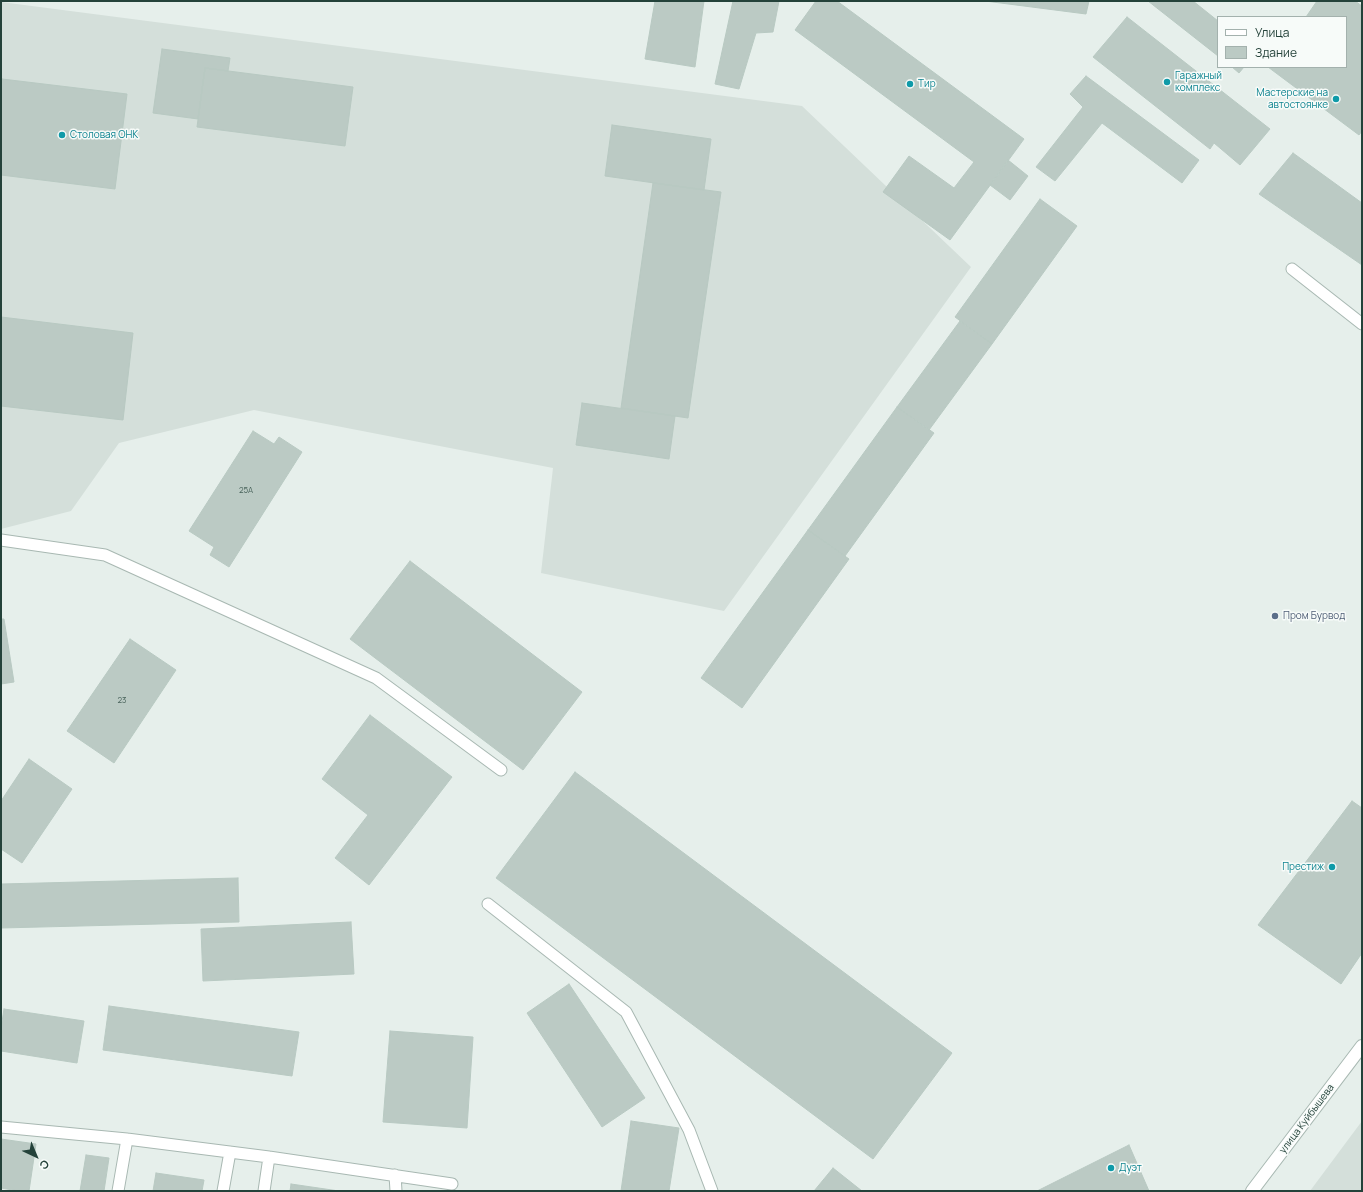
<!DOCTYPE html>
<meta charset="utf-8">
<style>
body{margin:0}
#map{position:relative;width:1363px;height:1192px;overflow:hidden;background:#e6efeb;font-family:Manrope,sans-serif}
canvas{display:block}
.frame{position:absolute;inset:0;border:2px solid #24423a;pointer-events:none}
.legend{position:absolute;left:1217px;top:16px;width:130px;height:52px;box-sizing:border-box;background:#f7fbf9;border:1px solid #a3b1ad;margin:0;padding:5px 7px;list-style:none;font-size:12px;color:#24423a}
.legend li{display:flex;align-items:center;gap:8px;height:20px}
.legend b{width:20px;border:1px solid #a3b1ad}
.north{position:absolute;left:16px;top:1136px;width:40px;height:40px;-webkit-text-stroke:3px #f7fbf9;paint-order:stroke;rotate:136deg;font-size:11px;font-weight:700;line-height:16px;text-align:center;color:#24423a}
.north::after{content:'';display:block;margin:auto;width:14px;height:18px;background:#24423a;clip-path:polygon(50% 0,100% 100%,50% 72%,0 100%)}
</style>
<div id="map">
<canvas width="1363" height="1192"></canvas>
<div class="frame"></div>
<ul class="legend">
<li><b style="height:5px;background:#fff"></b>Улица</li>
<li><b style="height:11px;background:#bbcac4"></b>Здание</li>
</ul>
<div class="north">С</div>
</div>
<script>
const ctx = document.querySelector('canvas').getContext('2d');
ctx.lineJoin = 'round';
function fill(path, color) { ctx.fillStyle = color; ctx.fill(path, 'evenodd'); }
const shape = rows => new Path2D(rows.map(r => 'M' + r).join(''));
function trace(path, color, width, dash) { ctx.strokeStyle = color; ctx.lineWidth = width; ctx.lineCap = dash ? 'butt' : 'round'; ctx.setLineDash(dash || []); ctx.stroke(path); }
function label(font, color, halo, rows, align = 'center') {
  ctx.font = font + ' Manrope,sans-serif'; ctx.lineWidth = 3; ctx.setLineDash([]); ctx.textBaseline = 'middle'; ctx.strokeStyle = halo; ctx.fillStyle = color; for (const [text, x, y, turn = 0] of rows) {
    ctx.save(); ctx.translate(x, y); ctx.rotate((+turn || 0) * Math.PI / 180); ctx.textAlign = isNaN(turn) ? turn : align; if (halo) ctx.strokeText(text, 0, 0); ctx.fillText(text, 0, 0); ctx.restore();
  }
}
fill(shape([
 [1,2,802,106,971,267,724,611,541,573,553,468,254,410,119,443,71,511,1,529],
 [1362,1121,1362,1191,1310,1191]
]), '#d4dfda');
const building = shape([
 [655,1,704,1,695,67,645,59,655,1],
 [733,1,779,1,773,32,756,33,739,89,715,84,733,1],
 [816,1,837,1,1024,139,950,240,883,192,909,156,954,188,974,162,795,30,816,1],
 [985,1,1089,1,1086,14,985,1],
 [1148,1,1193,1,1218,21,1218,56,1148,1],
 [1317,1,1355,1,1362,6,1362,131,1359,135,1268,67,1346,67,1346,17,1306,17,1317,1],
 [1127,17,1270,129,1240,165,1214,143,1210,149,1093,57,1127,17],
 [162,49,230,58,228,71,205,68,198,119,153,113,162,49],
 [1232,67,1244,67,1239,73,1232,67],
 [205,68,353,87,345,146,197,127,205,68],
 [1086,76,1199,160,1182,183,1102,123,1055,181,1036,167,1083,107,1070,94,1086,76],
 [2,79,127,94,115,189,1,175,1,88,2,79],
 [612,125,711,139,704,190,605,176,612,125],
 [1293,153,1362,203,1362,265,1259,194,1293,153],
 [1008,160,1028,176,1010,200,990,185,1008,160],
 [653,183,721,192,688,418,621,408,653,183],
 [1040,199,1077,226,992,344,955,317,1040,199],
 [1,317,133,333,123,420,1,406,1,317],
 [960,321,992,344,929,430,897,407,960,321],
 [582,403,675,416,669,459,576,445,582,403],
 [897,407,934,433,845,556,808,530,897,407],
 [253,431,274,444,279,437,302,452,229,567,210,555,214,547,189,531,253,431],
 [808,530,849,559,742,708,701,678,808,530],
 [410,561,582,692,523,770,350,639,410,561],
 [1,619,4,619,14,682,1,684,1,619],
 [130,639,176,670,114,763,67,731,130,639],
 [370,715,452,777,369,885,335,858,368,815,322,779,370,715],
 [29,759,72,789,22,863,1,849,1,801,29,759],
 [575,772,952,1053,873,1159,496,878,575,772],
 [1352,801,1362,808,1362,953,1341,984,1258,925,1352,801],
 [238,878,239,922,1,928,1,884,238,878],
 [351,922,354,974,203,981,201,929,351,922],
 [569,984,645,1098,602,1127,527,1013,569,984],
 [109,1006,299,1032,292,1076,103,1050,109,1006],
 [4,1009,84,1021,77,1063,1,1051,1,1028,4,1009],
 [390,1031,473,1037,467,1128,383,1122,390,1031],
 [631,1121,679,1128,669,1191,621,1191,631,1121],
 [1,1139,36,1144,29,1191,18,1191,1,1188,1,1139],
 [1129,1145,1149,1191,1037,1191,1129,1145],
 [86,1155,109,1158,104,1191,80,1191,86,1155],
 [833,1168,862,1191,814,1191,833,1168],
 [156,1173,204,1180,202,1191,153,1191,156,1173],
 [291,1184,339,1191,290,1191,291,1184]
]);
fill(building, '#bbcac4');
trace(building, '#b8c9c2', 1);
const service = shape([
 [1292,269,1362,324],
 [1,540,105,555,376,678,501,770],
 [488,904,626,1012,689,1130,712,1191],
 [1,1127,127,1139,269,1157,452,1184],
 [395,1175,396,1191],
 [118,1191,127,1139],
 [223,1191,230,1152],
 [264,1191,269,1157]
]);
const tertiary = shape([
 [1252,1191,1362,1046]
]);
trace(service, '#a8b8b2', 13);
trace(tertiary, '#a8b8b2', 14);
trace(service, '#fff', 11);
trace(tertiary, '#fff', 12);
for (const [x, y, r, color] of [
 [1167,82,4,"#0f9aa8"],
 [910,84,4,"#0f9aa8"],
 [1336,99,4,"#0f9aa8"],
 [62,135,4,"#0f9aa8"],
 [1275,616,4,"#5c6f8a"],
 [1332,867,4,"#0f9aa8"],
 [1111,1168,4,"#0f9aa8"]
]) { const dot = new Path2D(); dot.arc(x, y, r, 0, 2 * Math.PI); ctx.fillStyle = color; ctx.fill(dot); trace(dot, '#f7fbf9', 1.5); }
label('8px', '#4a645c', null, [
 ["25А",246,491],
 ["23",122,701]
]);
label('10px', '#0d838f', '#f7fbf9', [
 ["Гаражный",1175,76],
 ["комплекс",1175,88],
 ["Тир",918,84],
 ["Мастерские на",1328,93,"right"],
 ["автостоянке",1328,105,"right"],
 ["Столовая ОНК",70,135],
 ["Престиж",1324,867,"right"],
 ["Дуэт",1119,1168]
], 'left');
label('10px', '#4e5e75', '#f7fbf9', [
 ["Пром Бурвод",1283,616]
], 'left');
label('10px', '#24423a', '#f7fbf9', [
 ["улица Куйбышева",1307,1119,-53]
]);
</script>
